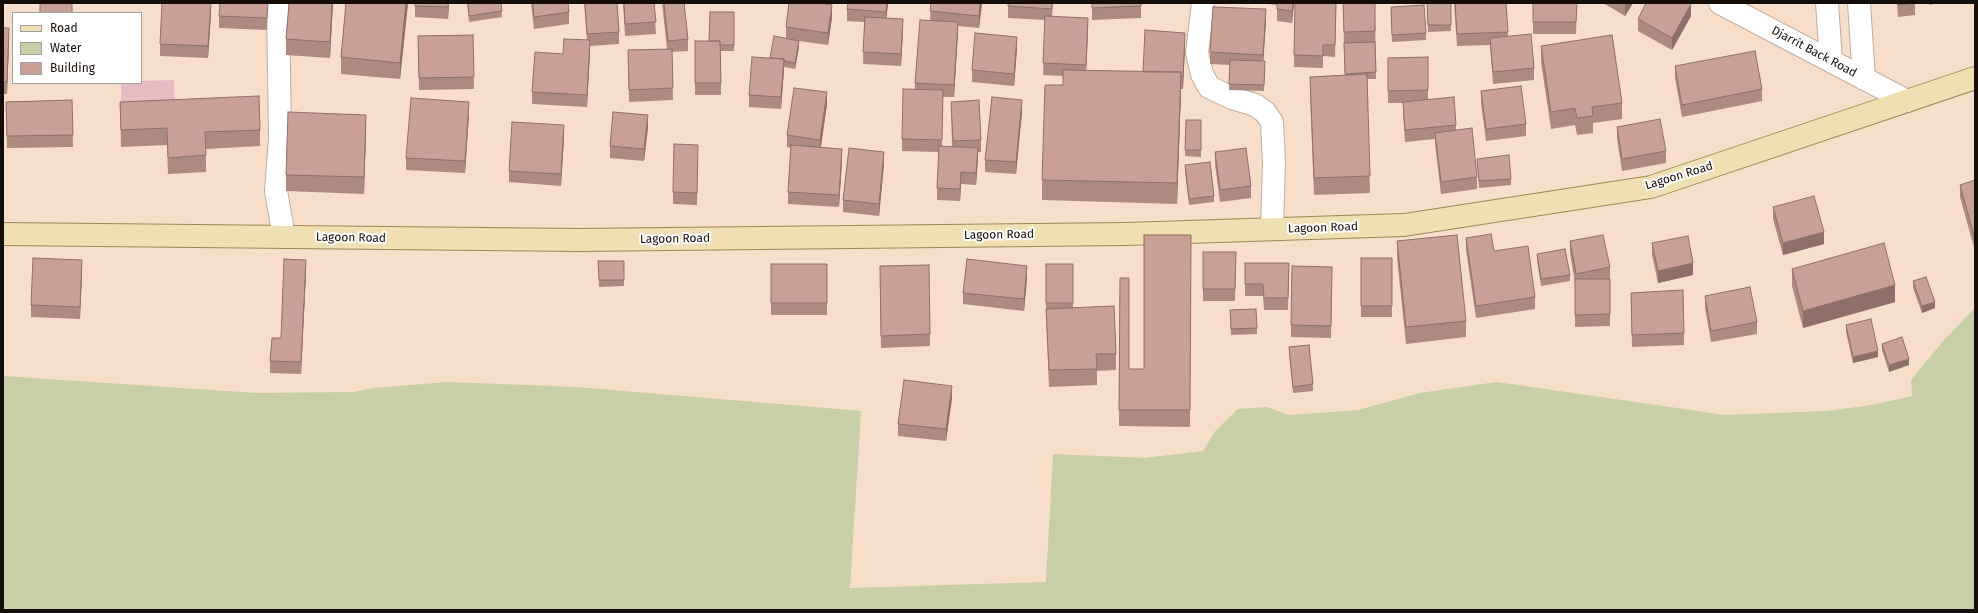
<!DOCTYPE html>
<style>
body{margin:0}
#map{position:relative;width:1978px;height:613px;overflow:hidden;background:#f7deca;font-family:"Fira Sans",sans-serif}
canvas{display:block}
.frame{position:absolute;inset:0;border:4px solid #150d07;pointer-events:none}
.legend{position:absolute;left:12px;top:12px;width:130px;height:72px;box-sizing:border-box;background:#fff;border:1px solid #a19e9c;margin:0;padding:5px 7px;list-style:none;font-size:12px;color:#150d07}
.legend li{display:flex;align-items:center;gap:8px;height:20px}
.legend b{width:20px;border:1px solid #a19e9c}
</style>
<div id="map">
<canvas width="1978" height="613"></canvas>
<div class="frame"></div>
<ul class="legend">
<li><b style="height:5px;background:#f0dfb3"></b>Road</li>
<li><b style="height:11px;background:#c7cea8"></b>Water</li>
<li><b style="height:11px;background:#c9a095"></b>Building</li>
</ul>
</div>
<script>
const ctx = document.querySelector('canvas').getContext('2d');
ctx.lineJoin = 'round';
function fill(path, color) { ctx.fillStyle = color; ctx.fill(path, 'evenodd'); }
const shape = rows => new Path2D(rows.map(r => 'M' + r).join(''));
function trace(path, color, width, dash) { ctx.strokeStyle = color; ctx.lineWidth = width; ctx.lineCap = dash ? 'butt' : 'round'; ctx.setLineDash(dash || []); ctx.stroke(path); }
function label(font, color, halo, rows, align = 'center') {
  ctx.font = font + ' "Fira Sans",sans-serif'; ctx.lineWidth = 4; ctx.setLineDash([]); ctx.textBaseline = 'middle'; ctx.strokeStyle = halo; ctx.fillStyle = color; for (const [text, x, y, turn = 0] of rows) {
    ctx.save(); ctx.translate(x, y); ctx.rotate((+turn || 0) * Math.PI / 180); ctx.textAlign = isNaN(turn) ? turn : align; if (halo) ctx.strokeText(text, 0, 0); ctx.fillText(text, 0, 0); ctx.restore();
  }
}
fill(shape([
 [174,80,175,109,121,109,121,83,141,83,141,81]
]), '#e6bbc2');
fill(shape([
 [1975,308,1975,610,3,610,3,376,256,393,354,392,374,388,448,382,577,387,861,411,850,588,1046,582,1053,454,1144,458,1203,451,1216,430,1238,409,1267,407,1289,415,1358,410,1420,393,1497,382,1725,415,1826,411,1872,405,1912,396,1911,380,1943,341]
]), '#c7cea8');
const minor = shape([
 [278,3,280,138,276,191,284,237],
 [1203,3,1197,53,1202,74,1209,87,1232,98,1255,105,1265,112,1272,122,1274,162,1272,229],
 [1720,3,1907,101],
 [1827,3,1831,61],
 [1859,3,1864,79]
]);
const major = shape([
 [3,234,578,240,1125,234,1404,225,1651,187,1975,78]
]);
trace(minor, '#c5ad9a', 24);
trace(major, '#9d8856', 24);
trace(minor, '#fff', 22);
trace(major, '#f0dfb3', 22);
fill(shape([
 [268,3,267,30,219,28,219,16],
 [289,3,333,3,330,58,286,55,286,39],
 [346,3,408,3,400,79,341,74,341,57],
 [415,3,449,3,448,19,415,17],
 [467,3,501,3,502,17,469,22],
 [531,3,568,3,569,12,569,24,534,29],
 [584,3,617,3,619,32,619,44,590,46,587,107,532,104,532,92,563,54,587,40],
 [623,3,654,3,656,34,625,36],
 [662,3,684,3,688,39,688,51,672,52,673,100,629,102,628,50,667,49],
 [888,3,886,18,903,31,901,66,863,64,864,22,847,21,847,9],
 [931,3,982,3,979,28,958,26,954,97,943,97,942,146,952,147,951,102,981,140,981,152,978,152,976,185,961,184,960,201,937,200,937,188,939,152,902,151,902,139,915,89,915,83,930,20],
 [1008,3,1053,3,1052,16,1088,29,1086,70,1143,72,1185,45,1183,89,1181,89,1177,204,1042,200,1042,180,1063,85,1063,76,1043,75,1045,20,1008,18],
 [1092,3,1141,3,1141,18,1092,20],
 [1267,3,1294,3,1292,23,1277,21,1277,5,1267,4],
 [1295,3,1336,3,1335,57,1323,56,1323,68,1294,67],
 [1343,3,1375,3,1376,79,1367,79,1370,193,1314,195,1310,94,1310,77,1345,75,1344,50],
 [1427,3,1451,3,1451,31,1428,32],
 [1454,3,1506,3,1508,36,1534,68,1534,80,1493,84,1490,45,1457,46],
 [1533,3,1577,3,1576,34,1533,34],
 [1603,3,1633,3,1625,16],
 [1897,3,1915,3,1915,15,1898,17],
 [1929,3,1941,3,1929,5],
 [1391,7,1426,33,1426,40,1392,42],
 [734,12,734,51,721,51,721,95,695,95,695,41,709,41],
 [211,14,208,58,160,56,160,44],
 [1691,16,1672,50,1638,31,1638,19],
 [832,17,828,45,799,41,799,47,795,69,784,67,781,109,749,107,749,95,770,58,786,38,786,27],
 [1266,21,1263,61,1265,61,1264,91,1229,90,1230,65,1210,64,1210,52],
 [3,28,9,40,7,94,3,94],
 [473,35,474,89,419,90,418,36],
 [1541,46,1622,103,1622,119,1593,123,1593,133,1577,135,1575,125,1551,129,1541,62],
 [1017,49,1014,86,972,82,972,70],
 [1428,57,1428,99,1456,125,1456,130,1477,177,1477,189,1441,194,1435,144,1435,139,1405,142,1403,114,1403,103,1388,103,1388,58],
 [1675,66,1762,89,1762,101,1682,117,1675,78],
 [1481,91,1526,124,1526,136,1486,141,1481,103],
 [72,100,73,147,7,148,6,102],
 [120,102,260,130,260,146,206,149,206,172,168,174,167,145,121,147],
 [827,104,821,147,842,161,839,207,788,204,788,192,791,148,787,147,787,135],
 [1022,112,1016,174,985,172,985,160],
 [469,114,465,173,406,170,406,158],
 [1186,120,1201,120,1201,157,1185,156],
 [648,127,644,161,610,158,610,146],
 [1617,127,1666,151,1666,163,1622,171,1617,139],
 [366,132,364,194,286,191,286,175],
 [564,137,561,186,509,182,509,171],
 [1215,152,1251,186,1251,198,1220,202,1215,164],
 [698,157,697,205,673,204,673,192],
 [1477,159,1511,179,1511,185,1479,188],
 [884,164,879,216,843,212,843,200],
 [1185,165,1214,196,1214,202,1189,205,1185,171],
 [1975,180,1975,251,1960,197,1960,185],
 [1773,207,1824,244,1783,255,1773,219],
 [1191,235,1190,427,1119,426,1120,278,1129,369,1144,369],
 [1466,238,1494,251,1535,297,1535,309,1476,318,1466,250],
 [1397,241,1466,321,1466,337,1406,344,1397,258],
 [1570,241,1610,267,1610,326,1575,327,1575,283,1570,253],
 [1652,243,1693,275,1658,283,1652,255],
 [1203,252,1236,252,1235,301,1203,301],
 [1537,254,1570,275,1570,281,1541,286,1537,260],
 [1361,258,1392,258,1392,317,1361,317],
 [598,261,624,280,624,286,599,287],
 [1245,263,1289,263,1288,310,1264,310,1263,296,1245,296],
 [771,264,827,264,827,315,771,315],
 [1046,264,1073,264,1073,308,1116,354,1116,370,1097,371,1097,385,1049,387,1046,315],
 [929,265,930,346,881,348,880,278],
 [1792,269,1895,302,1803,328,1792,286],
 [82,272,80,319,31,317,31,305],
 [306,272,301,374,270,373,270,361,281,338],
 [1027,278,1024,311,963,304,963,293],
 [1332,279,1331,338,1291,337,1291,325],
 [1913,281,1935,308,1922,313,1913,288],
 [1631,293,1684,333,1684,345,1632,347],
 [1705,296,1757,322,1757,334,1711,342,1705,308],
 [1230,310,1257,328,1257,334,1231,335],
 [1846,325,1878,357,1853,363,1846,332],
 [1882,344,1909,365,1889,372,1882,350],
 [1289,347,1313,384,1313,391,1293,393,1289,353],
 [952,398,946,441,898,436,898,424]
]), '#ad8a80');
fill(shape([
 [211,3,211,14,208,58,208,46],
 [332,3,333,3,330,58,330,42],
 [406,3,408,3,400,79,400,63],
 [448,3,449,3,448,19],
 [887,3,888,3,886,24,886,12],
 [980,3,982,3,979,28,979,16],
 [1293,3,1294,3,1292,23,1292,11],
 [1626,3,1633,3,1625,16,1625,4],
 [1691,4,1691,16,1672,50,1672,38],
 [832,5,832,17,828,45,828,33],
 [1266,9,1266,21,1263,67,1263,55],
 [1088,18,1088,29,1086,77,1086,65],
 [903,19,903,31,901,66,901,54],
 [958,22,958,34,954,97,954,85],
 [9,28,9,40,7,94,7,82],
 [1185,33,1185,45,1183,89,1183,77],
 [1017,37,1017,49,1014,86,1014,74],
 [590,40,590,52,587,107,587,95],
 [799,41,799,47,795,69,795,63],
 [784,59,784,71,781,109,781,97],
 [1181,72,1181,93,1177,204,1177,183],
 [827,92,827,104,820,152,820,140],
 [1022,100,1022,112,1016,174,1016,162],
 [469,102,469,114,465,173,465,161],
 [366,115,366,132,364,194,364,177],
 [648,115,648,127,644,161,644,149],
 [564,125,564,137,561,186,561,174],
 [978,148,978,160,976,185,976,173],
 [842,149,842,161,839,207,839,195],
 [884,152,884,164,879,216,879,204],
 [961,172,961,184,960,201,960,189],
 [1824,232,1824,244,1783,255,1783,243],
 [82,260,82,272,80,319,80,307],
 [306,260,306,272,301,374,301,362],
 [1693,263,1693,275,1658,283,1658,271],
 [1027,266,1027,278,1024,311,1024,299],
 [1895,285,1895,302,1803,328,1803,311],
 [1935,302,1935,308,1922,313,1922,306],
 [1878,351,1878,357,1853,363,1853,357],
 [1909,359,1909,365,1889,372,1889,365],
 [952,386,952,398,946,441,946,429]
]), '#8d7068');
const building = shape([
 [40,3,72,3,72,13,40,13,40,3],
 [162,3,211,3,208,46,160,44,162,3],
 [220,3,268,3,267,18,219,16,220,3],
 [289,3,332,3,330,42,286,39,289,3],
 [346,3,406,3,400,63,341,57,346,3],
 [415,3,448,3,448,7,415,6,415,3],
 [468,3,501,3,502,11,469,16,468,3],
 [533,3,568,3,569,12,534,17,533,3],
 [585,3,617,3,619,32,587,34,585,3],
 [624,3,654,3,656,22,625,24,624,3],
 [664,3,684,3,688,39,668,41,664,3],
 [789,3,820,3,832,5,828,33,786,27,789,3],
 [848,3,887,3,886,12,847,9,848,3],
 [931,3,980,3,979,16,930,11,931,3],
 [1008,3,1052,3,1052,9,1008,6,1008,3],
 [1092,3,1141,3,1141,6,1092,8,1092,3],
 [1277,3,1293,3,1292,11,1277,9,1277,3],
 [1295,3,1336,3,1335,45,1323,45,1323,56,1294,55,1295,3],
 [1343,3,1375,3,1375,31,1344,32,1343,3],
 [1427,3,1451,3,1451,25,1428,25,1427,3],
 [1455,3,1506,3,1508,32,1457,34,1455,3],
 [1533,3,1577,3,1576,22,1533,22,1533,3],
 [1646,3,1688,3,1691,4,1672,38,1638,19,1646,3],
 [1898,3,1915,3,1898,5,1898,3],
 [1424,5,1426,33,1392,35,1391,7,1424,5],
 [1213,7,1266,9,1263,55,1210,52,1213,7],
 [710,12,734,12,734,45,720,45,720,41,709,41,710,12],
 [1045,16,1088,18,1086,65,1043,63,1045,16],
 [865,17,903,19,901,54,863,52,865,17],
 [920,20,958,22,954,85,915,83,920,20],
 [3,28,9,28,7,82,3,82,3,28],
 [1145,30,1185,33,1183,77,1181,77,1181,72,1143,72,1145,30],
 [975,33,1017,37,1014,74,972,70,975,33],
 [1531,34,1534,68,1493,72,1490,38,1531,34],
 [473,35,474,77,419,78,418,36,473,35],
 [1612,35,1622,103,1592,107,1593,116,1577,118,1575,108,1551,112,1541,46,1612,35],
 [774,36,799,41,795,63,784,61,784,59,770,58,774,36],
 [564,39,590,40,587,95,532,92,535,52,563,54,564,39],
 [695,41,720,41,721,83,695,83,695,41],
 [1375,42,1376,72,1345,74,1344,43,1375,42],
 [672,49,673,88,629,90,628,50,672,49],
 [1755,51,1762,89,1682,105,1675,66,1755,51],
 [752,57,784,59,781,97,749,95,752,57],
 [1428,57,1428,90,1388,91,1388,58,1428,57],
 [1230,60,1265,61,1264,85,1229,84,1230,60],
 [1063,70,1181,72,1177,183,1042,180,1045,85,1063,85,1063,70],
 [1367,74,1370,176,1314,178,1310,77,1367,74],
 [1521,86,1526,124,1486,129,1481,91,1521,86],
 [794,88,827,92,820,140,787,135,794,88],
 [903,89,943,90,942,140,902,139,903,89],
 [259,96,260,130,205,132,206,155,168,158,167,128,121,130,120,102,259,96],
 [992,97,1022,100,1016,162,985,160,992,97],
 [1454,97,1456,125,1405,130,1403,102,1454,97],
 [411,98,469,102,465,161,406,158,411,98],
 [72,100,73,135,7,136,6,102,72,100],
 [979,100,981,140,953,141,951,102,979,100],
 [288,112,366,115,364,177,286,175,288,112],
 [613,112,648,115,644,149,610,146,613,112],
 [1660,119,1666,151,1622,159,1617,127,1660,119],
 [1186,120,1201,120,1201,150,1185,150,1186,120],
 [512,122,564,125,561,174,509,171,512,122],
 [1472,128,1477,177,1441,182,1435,133,1472,128],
 [674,144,698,145,697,193,673,192,674,144],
 [791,145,842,149,839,195,788,192,791,145],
 [939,146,978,148,976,173,961,172,960,189,937,188,939,146],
 [849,148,884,152,879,204,843,200,849,148],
 [1246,148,1251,186,1220,190,1215,152,1246,148],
 [1509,155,1511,179,1479,181,1477,159,1509,155],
 [1210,162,1214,196,1189,199,1185,165,1210,162],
 [1975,180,1975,239,1960,185,1975,180],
 [1814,196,1824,232,1783,243,1773,207,1814,196],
 [1491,234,1494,251,1528,246,1535,297,1476,306,1466,238,1491,234],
 [1144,235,1191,235,1190,410,1119,410,1120,278,1129,278,1129,369,1144,369,1144,235],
 [1457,235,1466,321,1406,327,1397,241,1457,235],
 [1603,235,1610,267,1576,274,1570,241,1603,235],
 [1688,236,1693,263,1658,271,1652,243,1688,236],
 [1884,243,1895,285,1803,311,1792,269,1884,243],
 [1565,249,1570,275,1541,279,1537,254,1565,249],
 [1203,252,1236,252,1235,289,1203,289,1203,252],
 [33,258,82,260,80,307,31,305,33,258],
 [1361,258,1392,258,1392,306,1361,306,1361,258],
 [284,259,306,260,301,362,270,361,272,338,281,338,284,259],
 [967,259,1027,266,1024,299,963,293,967,259],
 [598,261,624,261,624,280,599,280,598,261],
 [1245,263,1289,263,1288,298,1264,298,1263,284,1245,284,1245,263],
 [771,264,827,264,827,303,771,303,771,264],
 [1046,264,1073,264,1073,303,1046,303,1046,264],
 [929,265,930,334,881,336,880,266,929,265],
 [1292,266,1332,267,1331,326,1291,325,1292,266],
 [1926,277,1935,302,1922,306,1913,281,1926,277],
 [1575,279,1610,279,1610,314,1575,315,1575,279],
 [1750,287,1757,322,1711,331,1705,296,1750,287],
 [1683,290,1684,333,1632,335,1631,293,1683,290],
 [1114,306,1116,354,1096,354,1097,369,1049,370,1046,309,1114,306],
 [1256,309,1257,328,1231,329,1230,310,1256,309],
 [1871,319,1878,351,1853,357,1846,325,1871,319],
 [1902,337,1909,359,1889,365,1882,344,1902,337],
 [1309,345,1313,384,1293,387,1289,347,1309,345],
 [904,380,952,386,946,429,898,424,904,380]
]);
fill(building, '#c9a095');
trace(building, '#8d7068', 1);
label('12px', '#150d07', '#fff', [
 ["Djarrit Back Road",1814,52,28],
 ["Lagoon Road",1679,176,-17],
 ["Lagoon Road",1323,228,-2],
 ["Lagoon Road",999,235,-1],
 ["Lagoon Road",351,238,1],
 ["Lagoon Road",675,239,-1]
]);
</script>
